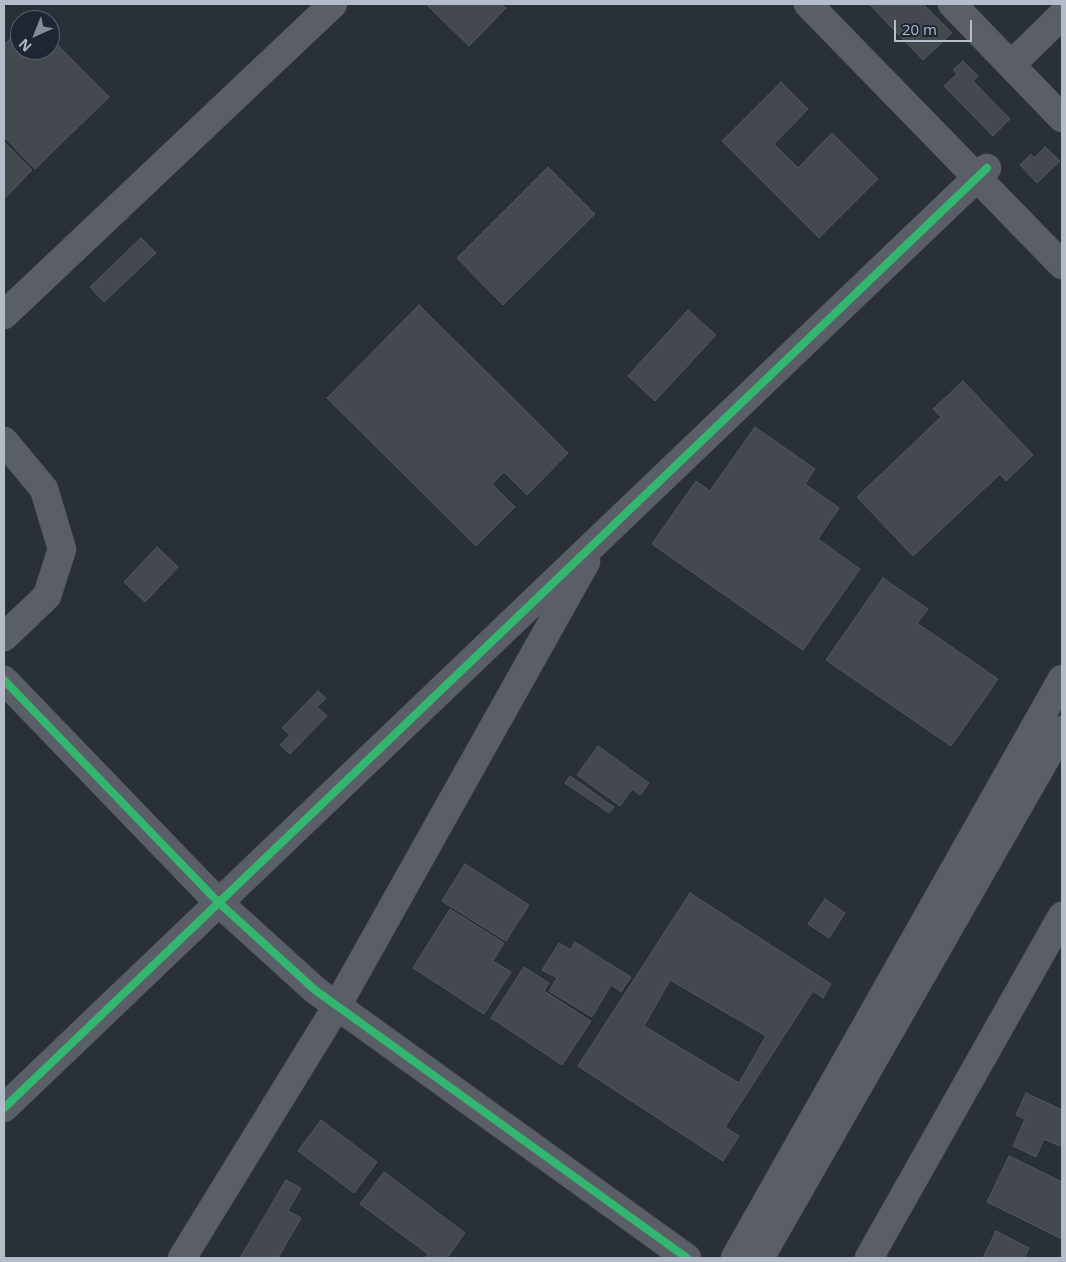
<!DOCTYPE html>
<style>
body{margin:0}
#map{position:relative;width:1066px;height:1262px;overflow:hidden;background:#2a3038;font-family:"Open Sans",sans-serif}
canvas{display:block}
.frame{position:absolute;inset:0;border:5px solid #b4bcc9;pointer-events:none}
.north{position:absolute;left:10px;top:10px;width:50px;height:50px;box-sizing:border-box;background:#1d2633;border:1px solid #59626f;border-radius:50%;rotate:224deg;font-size:14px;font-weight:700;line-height:20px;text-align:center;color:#b4bcc9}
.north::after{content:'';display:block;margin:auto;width:18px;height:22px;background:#848b96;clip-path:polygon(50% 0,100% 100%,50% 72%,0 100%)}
.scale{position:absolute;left:894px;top:20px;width:78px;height:22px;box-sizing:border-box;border:2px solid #b4bcc9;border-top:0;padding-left:6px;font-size:15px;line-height:18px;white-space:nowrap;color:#b4bcc9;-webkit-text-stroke:4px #1d2633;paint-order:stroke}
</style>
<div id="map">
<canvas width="1066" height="1262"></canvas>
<div class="frame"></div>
<div class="north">N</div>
<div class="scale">20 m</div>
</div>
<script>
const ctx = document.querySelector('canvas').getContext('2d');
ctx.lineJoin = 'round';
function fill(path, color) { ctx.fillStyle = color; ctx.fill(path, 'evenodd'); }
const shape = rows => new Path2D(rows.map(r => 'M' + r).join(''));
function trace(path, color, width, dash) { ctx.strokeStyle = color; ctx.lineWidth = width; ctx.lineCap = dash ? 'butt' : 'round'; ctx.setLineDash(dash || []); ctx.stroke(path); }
const building = shape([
 [426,4,501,4,506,8,469,46,426,4],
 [869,4,923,4,952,33,923,60,869,4],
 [20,29,20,50,50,50,50,37,109,97,35,169,4,137,4,45,20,29],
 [963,61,978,76,973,81,1010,119,993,136,944,86,957,74,953,70,963,61],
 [781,82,808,109,774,144,798,168,832,133,878,179,819,238,722,141,781,82],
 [4,142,32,170,4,199,4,142],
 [1045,147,1060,161,1037,183,1020,165,1031,154,1034,158,1045,147],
 [548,167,595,214,503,305,457,258,548,167],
 [141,238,156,253,104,302,90,287,141,238],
 [419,305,568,453,527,495,504,472,492,484,515,507,476,546,327,398,419,305],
 [688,310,716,335,655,401,628,376,688,310],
 [963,381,1033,455,1006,481,1000,474,913,556,857,497,941,417,933,409,963,381],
 [755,427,815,469,805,484,839,508,818,539,860,569,803,650,652,544,696,481,710,491,755,427],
 [157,547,178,567,145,602,124,582,157,547],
 [883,578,928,609,917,623,998,679,951,746,826,660,883,578],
 [318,691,326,698,317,707,327,716,290,754,280,745,290,735,282,728,318,691],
 [598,746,649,783,640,795,632,789,620,806,577,775,598,746],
 [570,776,614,807,609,813,565,783,570,776],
 [465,864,529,905,506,941,442,901,465,864],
 [690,893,831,984,823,998,813,991,725,1127,739,1136,723,1161,578,1066,690,893],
 [670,980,766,1036,739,1083,644,1026,670,980],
 [825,899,845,913,829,938,808,924,825,899],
 [450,909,504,943,493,961,511,972,484,1014,413,968,450,909],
 [575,942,631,977,621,992,611,985,592,1017,549,991,557,978,542,970,559,943,571,950,575,942],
 [524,967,549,983,544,991,591,1021,562,1065,491,1018,524,967],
 [1026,1093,1062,1110,1062,1147,1044,1139,1036,1157,1013,1146,1025,1119,1016,1115,1026,1093],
 [321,1120,377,1162,354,1193,298,1151,321,1120],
 [1009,1156,1062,1182,1062,1239,987,1202,1009,1156],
 [384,1172,465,1233,447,1258,425,1258,428,1254,360,1204,384,1172],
 [286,1180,301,1188,288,1211,301,1218,278,1258,240,1258,286,1180],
 [996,1231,1029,1248,1024,1258,983,1258,996,1231]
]);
fill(building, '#444950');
trace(building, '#52575f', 1);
const minor = shape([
 [808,4,1062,265],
 [952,4,1062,118],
 [1011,65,1062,15],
 [4,315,333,4],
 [4,441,44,489,62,549,47,596,4,637],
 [4,680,218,902,315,990,687,1258],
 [4,1108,987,168],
 [182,1258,337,1006,586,562],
 [735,1258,1062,679],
 [760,1258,1062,730],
 [869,1258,1062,916]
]);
trace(minor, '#484c53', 29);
trace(minor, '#5a5e66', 28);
trace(shape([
 [4,680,218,902,315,990,687,1258],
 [4,1108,987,168]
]), '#33b770', 8);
</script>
